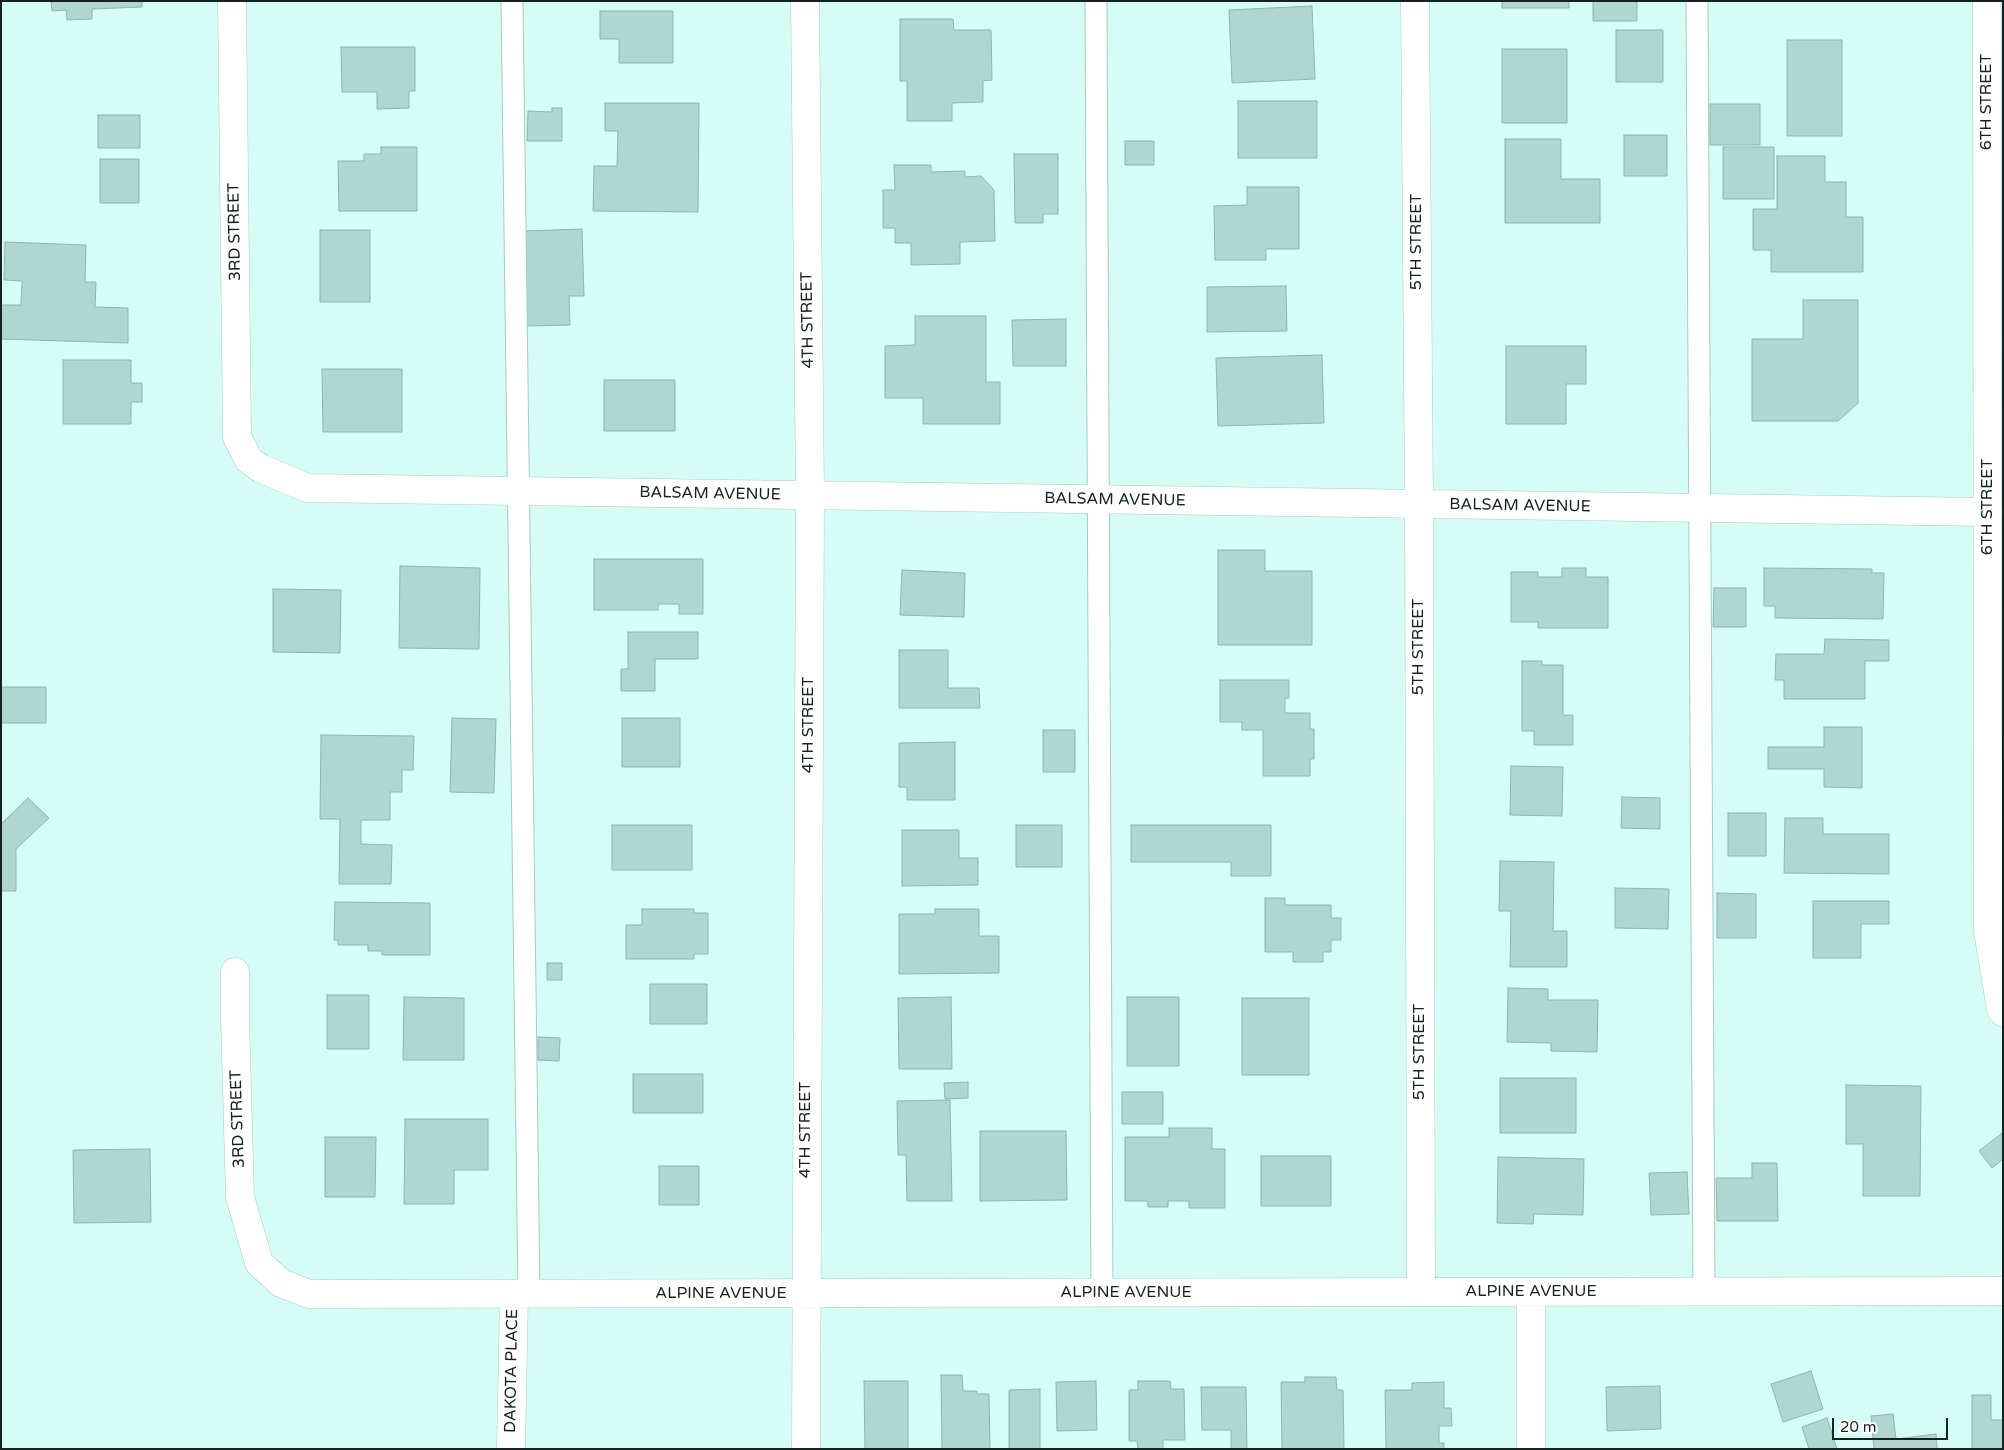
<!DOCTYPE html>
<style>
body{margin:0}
#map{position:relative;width:2004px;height:1450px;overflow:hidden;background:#d5fcf5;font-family:"Varela Round",sans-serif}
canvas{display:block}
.frame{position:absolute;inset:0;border:2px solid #142220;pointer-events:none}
.scale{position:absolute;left:1832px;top:1418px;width:116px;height:22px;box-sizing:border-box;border:2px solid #142220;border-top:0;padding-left:6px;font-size:15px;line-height:18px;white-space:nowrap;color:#142220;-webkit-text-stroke:4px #fff;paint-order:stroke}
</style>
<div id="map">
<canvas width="2004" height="1450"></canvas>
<div class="frame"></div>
<div class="scale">20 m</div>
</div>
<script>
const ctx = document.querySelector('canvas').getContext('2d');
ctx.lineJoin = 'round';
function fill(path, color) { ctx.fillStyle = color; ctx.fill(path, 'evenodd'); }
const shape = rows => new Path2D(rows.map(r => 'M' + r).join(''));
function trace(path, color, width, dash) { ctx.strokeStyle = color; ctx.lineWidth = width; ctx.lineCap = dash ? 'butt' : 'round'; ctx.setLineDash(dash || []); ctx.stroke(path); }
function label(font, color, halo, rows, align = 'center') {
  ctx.font = font + ' "Varela Round",sans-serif'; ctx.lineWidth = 4; ctx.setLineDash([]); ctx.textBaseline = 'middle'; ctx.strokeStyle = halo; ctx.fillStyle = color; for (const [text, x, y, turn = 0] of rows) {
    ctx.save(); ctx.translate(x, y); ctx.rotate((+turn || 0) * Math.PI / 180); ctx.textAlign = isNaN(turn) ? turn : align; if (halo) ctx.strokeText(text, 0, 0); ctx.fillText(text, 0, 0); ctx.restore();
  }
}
const building = shape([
 [51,1,142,1,142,7,92,9,92,19,67,20,66,10,52,11,51,1],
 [1502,1,1569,1,1569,8,1502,8,1502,1],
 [1593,1,1637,1,1637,21,1593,21,1593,1],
 [1312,6,1315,79,1232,83,1229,10,1312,6],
 [600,11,673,11,673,63,619,63,619,39,600,39,600,11],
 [900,19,953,19,954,30,991,30,992,80,983,81,983,102,952,103,952,121,907,121,907,81,900,81,900,19],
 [1616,30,1663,30,1663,82,1616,82,1616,30],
 [1787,40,1842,40,1842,136,1787,136,1787,40],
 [341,47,415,47,415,91,409,91,409,108,377,109,377,92,342,92,341,47],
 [1502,49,1567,49,1567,123,1502,123,1502,49],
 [1238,101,1317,101,1317,158,1238,158,1238,101],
 [605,103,699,103,698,212,593,211,594,166,617,166,618,131,605,131,605,103],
 [1710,104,1760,104,1760,145,1710,145,1710,104],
 [552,108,562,108,562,141,527,141,528,111,552,112,552,108],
 [98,115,140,115,140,148,98,148,98,115],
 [1624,135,1667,135,1667,176,1624,176,1624,135],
 [1505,139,1561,139,1561,179,1600,179,1600,223,1505,223,1505,139],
 [1125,141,1154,141,1154,165,1125,165,1125,141],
 [381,147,417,147,417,211,339,211,338,161,364,161,364,154,381,154,381,147],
 [1723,147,1774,147,1774,199,1723,199,1723,147],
 [1014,154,1058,154,1058,214,1043,214,1043,223,1015,223,1014,154],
 [1777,156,1825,156,1825,182,1846,182,1846,217,1863,217,1863,272,1771,272,1771,250,1753,250,1753,209,1777,209,1777,156],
 [100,159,139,159,139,203,100,203,100,159],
 [894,165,931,165,931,172,965,171,965,177,981,176,994,190,995,241,960,242,960,264,911,265,911,243,895,243,895,228,883,228,883,190,895,190,894,165],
 [1247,187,1299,187,1299,249,1266,249,1266,260,1215,260,1214,206,1247,205,1247,187],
 [582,229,584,296,569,296,570,325,527,326,524,231,582,229],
 [320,230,370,230,370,302,320,302,320,230],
 [5,242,86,245,85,282,96,282,95,307,128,308,128,343,1,339,1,305,21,305,22,281,4,280,5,242],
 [1286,286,1287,331,1207,332,1207,287,1286,286],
 [1803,300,1858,300,1858,403,1838,421,1752,421,1752,339,1803,339,1803,300],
 [915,316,986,316,986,382,1000,382,1000,424,923,424,923,398,885,398,885,346,915,345,915,316],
 [1066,319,1066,366,1013,366,1012,320,1066,319],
 [1506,346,1586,346,1586,384,1566,384,1566,424,1506,424,1506,346],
 [1322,355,1324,423,1218,426,1216,358,1322,355],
 [63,360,131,360,131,383,142,383,142,402,131,402,131,424,63,424,63,360],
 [322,369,402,369,402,432,323,432,322,369],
 [604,380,675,380,675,431,604,431,604,380],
 [1218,550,1265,550,1265,571,1312,571,1312,645,1218,645,1218,550],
 [594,559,703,559,703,614,679,614,679,604,658,604,658,610,594,610,594,559],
 [400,566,480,568,479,649,399,648,400,566],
 [1562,568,1586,568,1586,577,1608,577,1608,628,1538,628,1538,622,1511,622,1511,572,1538,572,1538,577,1562,577,1562,568],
 [1764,568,1872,569,1872,573,1884,573,1883,619,1775,618,1775,606,1764,606,1764,568],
 [902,570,965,573,964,617,900,615,902,570],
 [1714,588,1746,588,1746,627,1713,627,1714,588],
 [273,589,341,590,340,653,273,652,273,589],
 [628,632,698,632,698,659,655,659,655,691,621,691,621,669,628,669,628,632],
 [1825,639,1889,640,1889,661,1865,661,1865,699,1784,699,1784,680,1775,680,1776,654,1824,654,1825,639],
 [899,650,948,650,948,688,979,688,980,708,899,708,899,650],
 [1522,661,1542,661,1542,665,1563,665,1563,715,1573,715,1573,745,1534,745,1534,731,1522,731,1522,661],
 [1220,680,1289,680,1289,698,1285,698,1285,713,1310,713,1310,729,1314,729,1314,759,1310,759,1310,776,1263,776,1263,730,1242,730,1242,722,1220,722,1220,680],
 [1,687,46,687,46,723,1,723,1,687],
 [452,718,496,719,494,793,450,792,452,718],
 [622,718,680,718,680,767,622,767,622,718],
 [1824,727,1862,727,1862,788,1824,787,1824,769,1768,769,1768,747,1824,747,1824,727],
 [1043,730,1075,730,1075,772,1043,772,1043,730],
 [321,735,414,736,413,770,402,770,402,792,390,792,390,820,361,820,361,844,392,845,391,884,339,884,340,819,320,819,321,735],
 [955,742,955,800,907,800,907,787,899,787,899,743,955,742],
 [1511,766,1563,767,1562,816,1510,815,1511,766],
 [1622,797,1660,798,1660,829,1621,828,1622,797],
 [28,798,49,818,16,849,16,891,1,891,1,824,28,798],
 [1728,813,1766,813,1766,856,1728,856,1728,813],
 [1785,818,1823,818,1823,834,1889,834,1889,874,1784,873,1785,818],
 [612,825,692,825,692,870,612,870,612,825],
 [1016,825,1062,825,1062,867,1016,867,1016,825],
 [1131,825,1271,825,1271,876,1231,876,1231,862,1131,862,1131,825],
 [902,830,959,830,959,858,978,858,978,885,902,886,902,830],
 [1500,861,1554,862,1553,931,1567,931,1567,967,1510,967,1511,911,1499,911,1500,861],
 [1615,888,1669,889,1668,929,1615,928,1615,888],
 [1717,893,1756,894,1756,938,1717,938,1717,893],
 [1265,898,1285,898,1285,905,1331,905,1331,918,1341,918,1341,940,1331,940,1331,952,1323,952,1323,962,1293,962,1293,952,1265,952,1265,898],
 [1813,901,1889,901,1889,924,1861,924,1861,958,1813,958,1813,901],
 [335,902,430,903,430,955,382,955,382,951,368,951,368,945,338,945,338,940,334,940,335,902],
 [642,909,694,909,694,913,708,913,708,954,694,954,694,959,626,959,626,925,642,925,642,909],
 [935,909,979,909,979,936,999,936,999,973,899,974,899,914,935,914,935,909],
 [547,963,562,963,562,980,547,980,547,963],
 [650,984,707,984,707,1024,650,1024,650,984],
 [1508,988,1548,989,1548,1000,1598,1000,1597,1052,1551,1051,1551,1043,1507,1042,1508,988],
 [327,995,369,995,369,1049,327,1049,327,995],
 [404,997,464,998,464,1060,403,1060,404,997],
 [951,997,952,1069,899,1069,898,998,951,997],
 [1127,997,1179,997,1179,1066,1127,1066,1127,997],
 [1242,998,1309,998,1309,1075,1242,1075,1242,998],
 [538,1037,560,1038,559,1061,538,1060,538,1037],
 [633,1074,703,1074,703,1113,633,1113,633,1074],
 [1500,1078,1576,1078,1576,1133,1500,1133,1500,1078],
 [968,1082,968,1098,945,1099,944,1083,968,1082],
 [1846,1085,1921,1086,1920,1196,1863,1196,1863,1144,1846,1144,1846,1085],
 [1122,1092,1163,1092,1163,1124,1122,1124,1122,1092],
 [950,1100,952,1201,907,1201,906,1155,898,1155,897,1101,950,1100],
 [405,1119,488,1119,488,1170,454,1170,454,1204,404,1204,405,1119],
 [1169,1128,1212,1128,1212,1149,1225,1149,1225,1208,1189,1208,1189,1201,1168,1201,1168,1207,1148,1207,1148,1201,1125,1201,1125,1137,1169,1137,1169,1128],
 [980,1131,1066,1131,1067,1200,980,1201,980,1131],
 [2002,1133,2003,1159,1992,1168,1979,1151,2002,1133],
 [325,1137,376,1137,375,1197,325,1197,325,1137],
 [150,1149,151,1222,74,1223,73,1150,150,1149],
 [1261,1156,1331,1156,1331,1206,1261,1206,1261,1156],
 [1498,1157,1584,1159,1583,1215,1534,1214,1533,1224,1497,1223,1498,1157],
 [1752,1163,1777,1163,1778,1221,1717,1221,1716,1178,1752,1178,1752,1163],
 [659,1166,699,1166,699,1205,659,1205,659,1166],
 [1687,1172,1689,1214,1651,1215,1649,1173,1687,1172],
 [1811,1371,1823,1409,1783,1422,1771,1384,1811,1371],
 [941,1375,962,1375,963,1391,977,1391,977,1394,989,1394,990,1449,942,1449,941,1375],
 [1305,1377,1336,1377,1337,1390,1343,1390,1344,1449,1282,1449,1281,1382,1305,1382,1305,1377],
 [864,1381,908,1381,908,1449,865,1449,864,1381],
 [1096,1381,1097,1430,1057,1431,1056,1382,1096,1381],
 [1138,1381,1170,1381,1171,1389,1184,1389,1185,1440,1163,1440,1163,1449,1138,1449,1137,1441,1129,1441,1129,1390,1138,1390,1138,1381],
 [1444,1382,1444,1408,1451,1408,1452,1426,1439,1426,1439,1443,1444,1443,1444,1449,1386,1449,1385,1390,1412,1390,1412,1383,1444,1382],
 [1660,1386,1661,1429,1607,1431,1606,1387,1660,1386],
 [1201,1387,1246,1387,1247,1449,1231,1449,1231,1430,1202,1430,1201,1387],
 [1040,1389,1040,1449,1009,1449,1009,1390,1040,1389],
 [1972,1395,1991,1395,1991,1420,2003,1420,2003,1449,1972,1449,1972,1395],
 [1893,1414,1896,1439,1936,1434,1937,1449,1874,1449,1871,1416,1893,1414],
 [1827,1418,1837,1449,1809,1449,1802,1427,1827,1418]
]);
fill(building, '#b1d6cf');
trace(building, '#90b4ae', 1);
const service = shape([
 [512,1,529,1294],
 [1096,1,1102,1293],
 [1697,1,1704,1292]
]);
const minor = shape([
 [232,1,237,437,249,460,260,468,307,488,1988,512],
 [805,1,810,495,806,1449],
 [1415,1,1419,504,1421,1292],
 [1987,1,1988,931,2001,1009,2003,1012],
 [235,972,235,1019,240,1197,259,1263,281,1283,309,1294,2003,1291],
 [1531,1292,1531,1449],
 [511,1449,514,1294]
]);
trace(service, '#a6cbc5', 23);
trace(minor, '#a6cbc5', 29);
trace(service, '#fff', 21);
trace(minor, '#fff', 28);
label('16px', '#142220', '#fff', [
 ["6TH STREET",1987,102,-90],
 ["3RD STREET",235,232,-91],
 ["5TH STREET",1417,242,-90],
 ["4TH STREET",808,320,-91],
 ["BALSAM AVENUE",710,494,1],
 ["BALSAM AVENUE",1115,500,1],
 ["BALSAM AVENUE",1520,506,1],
 ["6TH STREET",1988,507,-90],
 ["5TH STREET",1419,647,-90],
 ["4TH STREET",809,725,-90],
 ["5TH STREET",1420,1052,-90],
 ["3RD STREET",238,1119,-92],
 ["4TH STREET",806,1130,-90],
 ["ALPINE AVENUE",1531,1292],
 ["ALPINE AVENUE",1126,1293],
 ["ALPINE AVENUE",721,1294],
 ["DAKOTA PLACE",512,1371,-89]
]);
</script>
